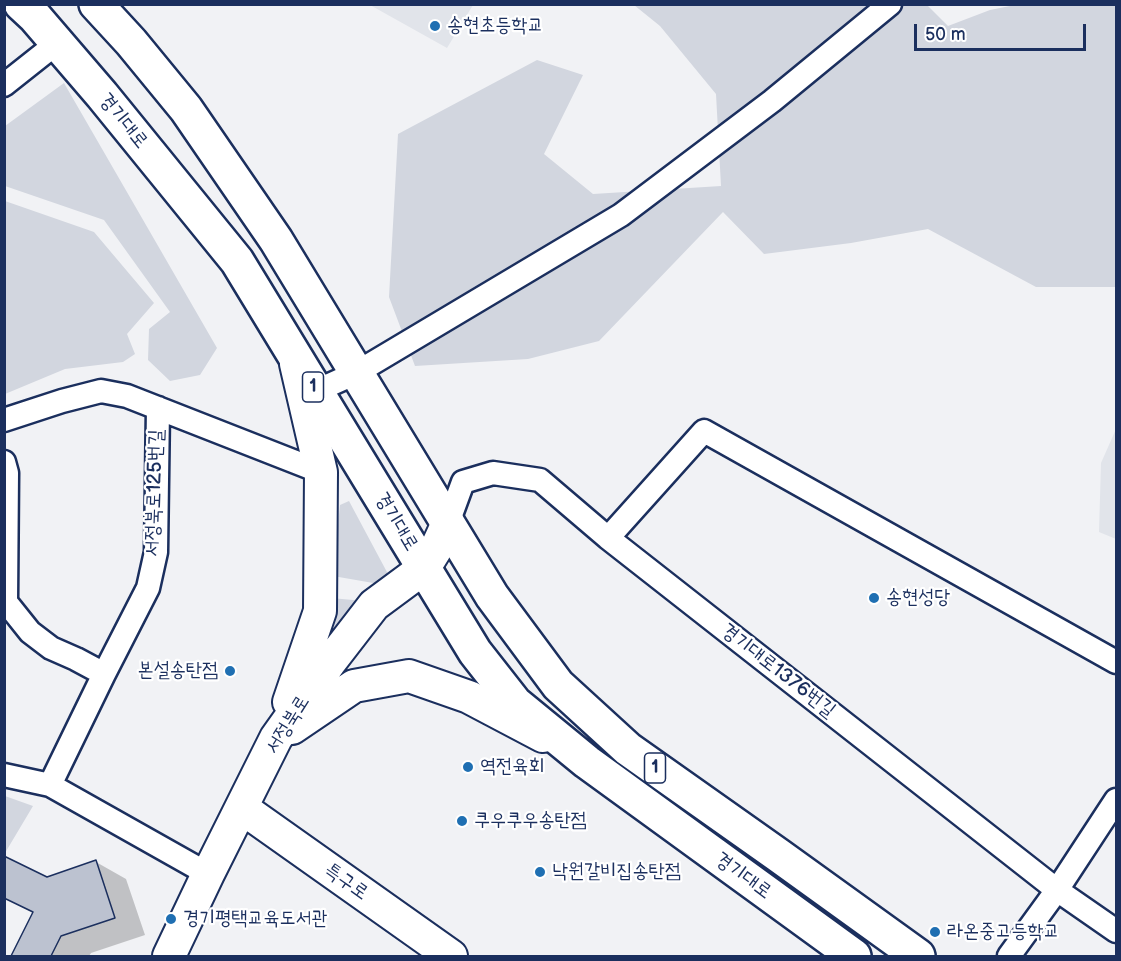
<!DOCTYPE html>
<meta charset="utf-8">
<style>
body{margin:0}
#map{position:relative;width:1121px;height:961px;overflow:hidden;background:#f1f2f5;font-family:"Balsamiq Sans",sans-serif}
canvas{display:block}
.frame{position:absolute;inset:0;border:6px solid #1b2f5e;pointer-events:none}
.scale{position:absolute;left:914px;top:24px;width:172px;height:27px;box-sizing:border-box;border:3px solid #1b2f5e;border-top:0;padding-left:8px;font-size:18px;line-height:21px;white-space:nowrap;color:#1b2f5e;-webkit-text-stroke:4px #fff;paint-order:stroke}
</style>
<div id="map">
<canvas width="1121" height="961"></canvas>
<div class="frame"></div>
<div class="scale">50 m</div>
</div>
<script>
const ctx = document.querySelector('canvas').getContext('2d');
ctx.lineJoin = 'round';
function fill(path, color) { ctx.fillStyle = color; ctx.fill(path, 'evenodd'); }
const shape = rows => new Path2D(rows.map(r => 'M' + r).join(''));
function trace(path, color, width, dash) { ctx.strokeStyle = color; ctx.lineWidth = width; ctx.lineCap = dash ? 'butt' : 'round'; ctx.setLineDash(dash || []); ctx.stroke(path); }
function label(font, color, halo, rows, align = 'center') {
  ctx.font = font + ' "Balsamiq Sans","Poor Story",sans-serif'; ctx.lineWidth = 4.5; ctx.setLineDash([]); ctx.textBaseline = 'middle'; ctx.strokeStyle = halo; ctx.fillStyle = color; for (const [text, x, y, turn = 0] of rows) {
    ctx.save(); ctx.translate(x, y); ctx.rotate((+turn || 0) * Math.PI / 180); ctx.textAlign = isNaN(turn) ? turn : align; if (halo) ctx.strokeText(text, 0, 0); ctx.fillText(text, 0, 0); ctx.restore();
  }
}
fill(shape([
 [370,5,473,4,473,5,447,48],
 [1116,429,1116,539,1099,532,1101,463]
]), '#e1e4ea');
fill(shape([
 [634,5,927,5,948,26,990,10,1015,5,1116,5,1116,287,1036,287,928,229,851,243,764,254,723,212,599,341,528,359,415,366,389,297,398,134,537,60,583,75,544,154,593,194,721,186,716,94,660,26],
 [64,83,217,348,200,375,170,381,148,360,149,329,170,312,104,220,5,186,5,126],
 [5,201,94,232,154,303,127,334,135,354,123,362,65,369,5,394],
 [349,501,388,574,379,584,333,576,340,505],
 [331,598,364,601,337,637,327,638],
 [5,796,33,806,5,853,4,796]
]), '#d2d6df');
fill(shape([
 [4,858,47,878,96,862,126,879,145,935,91,953,89,956,12,956,33,913,4,898]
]), '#0003');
const building = shape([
 [4,856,47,877,96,860,115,918,61,936,51,956,11,956,33,912,4,898,4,856]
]);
fill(building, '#bcc2d0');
trace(building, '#1b2f5e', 1.5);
const street = shape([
 [4,85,57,43],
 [316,391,356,373,621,215,772,101,890,4],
 [4,420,62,401,101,391,127,396,321,472],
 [4,462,7,473,6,602,30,632,51,648,76,659,104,674,148,588,156,552,158,408],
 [448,523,463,482,493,473,540,480,608,538,1057,890,1116,931],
 [608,538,704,431,1116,662],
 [4,775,50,785,208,874],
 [50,785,104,674],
 [1009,956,1057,890,1116,800]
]);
const secondary = shape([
 [289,702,320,611,321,472,296,364],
 [292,728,354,686,409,676,469,697,543,736],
 [242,808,451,956],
 [169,956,208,874,276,738,330,662,374,605,424,568,437,547,448,523]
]);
const primary = shape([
 [21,4,35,17,102,95,237,261,475,652,515,703,587,762,854,956],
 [96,4,131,42,186,109,276,240,492,596,558,685,628,749,778,855,918,956]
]);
trace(street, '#1b2f5e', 27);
trace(secondary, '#1b2f5e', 36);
trace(primary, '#1b2f5e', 38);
trace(street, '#fff', 22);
trace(secondary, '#fff', 32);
trace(primary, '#fff', 33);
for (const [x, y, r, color] of [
 [435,26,6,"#1f6fb2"],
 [874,598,6,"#1f6fb2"],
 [230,671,6,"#1f6fb2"],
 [468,767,6,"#1f6fb2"],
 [462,821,6,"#1f6fb2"],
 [540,872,6,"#1f6fb2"],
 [171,919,6,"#1f6fb2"],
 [935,932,6,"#1f6fb2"]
]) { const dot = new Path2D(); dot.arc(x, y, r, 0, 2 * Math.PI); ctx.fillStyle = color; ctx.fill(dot); trace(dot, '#fff', 2); }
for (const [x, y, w] of [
 [313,387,21],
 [655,768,21]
]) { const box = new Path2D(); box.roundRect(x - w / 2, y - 15, w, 30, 4.5); ctx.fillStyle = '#fff'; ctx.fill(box); trace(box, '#1b2f5e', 1.5); }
label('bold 18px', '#1b2f5e', null, [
 ["1",313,387],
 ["1",655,768]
]);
label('20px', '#1b2f5e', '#fff', [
 ["송현초등학교",447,26],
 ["송현성당",886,598],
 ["본설송탄점",218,671,"right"],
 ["역전육회",480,767],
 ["쿠우쿠우송탄점",474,821],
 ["낙원갈비집송탄점",552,872],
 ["경기평택교육도서관",183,919],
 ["라온중고등학교",947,932]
], 'left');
label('20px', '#1b2f5e', '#fff', [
 ["경기대로",123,121,51],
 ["서정북로125번길",155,493,-88],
 ["경기대로",396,522,59],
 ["경기대로1376번길",778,671,38],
 ["서정북로",288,725,-58],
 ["경기대로",743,876,36],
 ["특구로",346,882,35]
]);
</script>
